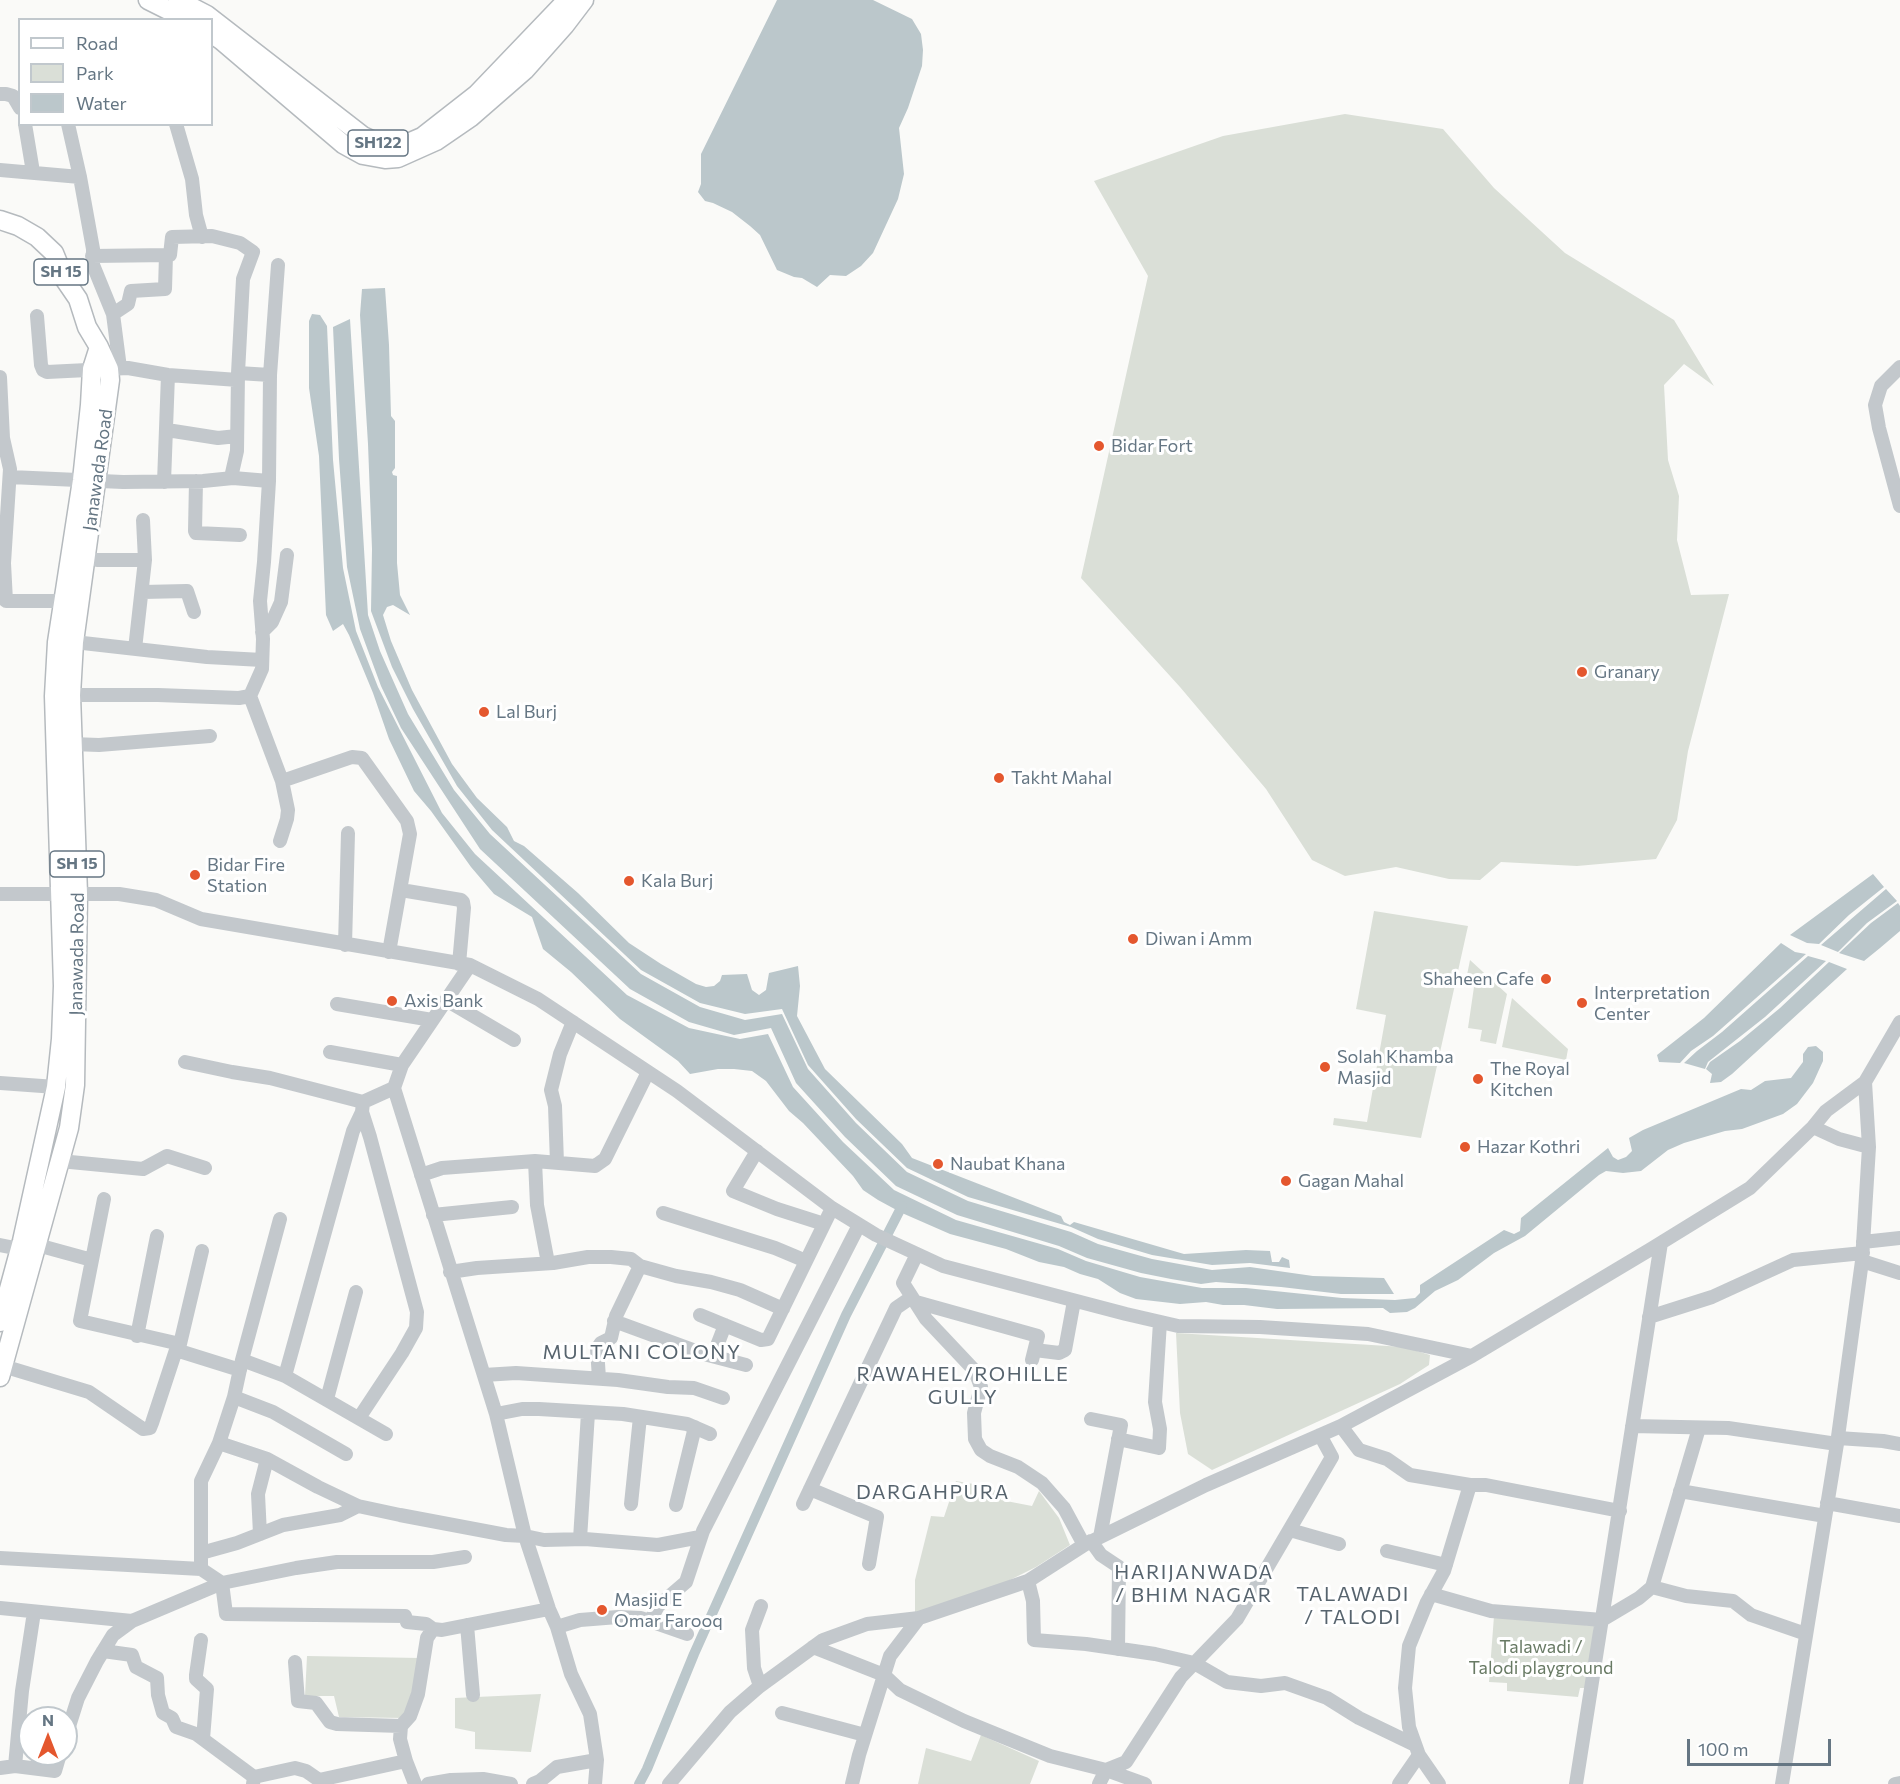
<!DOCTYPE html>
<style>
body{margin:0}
#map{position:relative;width:1900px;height:1784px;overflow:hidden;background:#fafaf8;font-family:Commissioner,sans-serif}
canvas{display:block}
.legend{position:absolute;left:18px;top:18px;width:195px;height:108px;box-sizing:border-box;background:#fff;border:2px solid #c1c8cd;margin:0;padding:8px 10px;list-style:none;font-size:18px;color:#657683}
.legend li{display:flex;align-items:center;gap:12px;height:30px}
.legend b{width:30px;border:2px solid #c1c8cd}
.north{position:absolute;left:18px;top:1706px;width:60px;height:60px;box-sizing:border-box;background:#fff;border:2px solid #c1c8cd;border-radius:50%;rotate:0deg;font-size:16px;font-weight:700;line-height:24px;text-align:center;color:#657683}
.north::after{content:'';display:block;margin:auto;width:21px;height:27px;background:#e4572e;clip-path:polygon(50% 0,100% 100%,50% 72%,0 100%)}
.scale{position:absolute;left:1687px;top:1739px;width:144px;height:27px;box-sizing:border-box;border:3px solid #657683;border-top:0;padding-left:8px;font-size:18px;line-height:21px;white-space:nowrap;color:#657683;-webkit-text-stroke:4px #fff;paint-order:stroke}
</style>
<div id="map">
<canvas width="1900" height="1784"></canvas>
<ul class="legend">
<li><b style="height:8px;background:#fff"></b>Road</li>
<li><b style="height:16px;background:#dadfd7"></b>Park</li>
<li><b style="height:16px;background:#bbc7cb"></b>Water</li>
</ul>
<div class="north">N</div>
<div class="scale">100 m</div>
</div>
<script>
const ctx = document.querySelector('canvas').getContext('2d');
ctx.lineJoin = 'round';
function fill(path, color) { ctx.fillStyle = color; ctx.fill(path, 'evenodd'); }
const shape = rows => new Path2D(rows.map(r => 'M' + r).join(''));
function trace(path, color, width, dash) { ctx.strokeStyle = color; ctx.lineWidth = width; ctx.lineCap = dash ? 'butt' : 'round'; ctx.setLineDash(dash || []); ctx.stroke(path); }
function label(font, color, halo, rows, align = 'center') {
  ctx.font = font + ' Commissioner,sans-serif'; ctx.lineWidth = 6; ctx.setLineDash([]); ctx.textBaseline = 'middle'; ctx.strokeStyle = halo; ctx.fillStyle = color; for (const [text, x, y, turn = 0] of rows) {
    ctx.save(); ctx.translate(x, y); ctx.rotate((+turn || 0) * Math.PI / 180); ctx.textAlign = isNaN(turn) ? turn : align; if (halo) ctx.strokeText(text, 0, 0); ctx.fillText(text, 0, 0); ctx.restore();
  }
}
fill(shape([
 [1345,114,1443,129,1494,188,1565,253,1674,320,1714,386,1684,364,1664,385,1668,460,1679,496,1677,540,1691,595,1729,594,1688,751,1677,820,1656,859,1577,866,1501,862,1480,880,1449,879,1396,867,1345,876,1312,860,1266,789,1180,687,1081,578,1148,276,1094,181,1223,136],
 [1374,911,1468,926,1421,1138,1333,1125,1334,1118,1367,1122,1386,1015,1356,1009],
 [1470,960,1507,994,1496,1044,1480,1041,1482,1030,1468,1028,1474,987,1465,985],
 [1512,998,1568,1049,1566,1060,1502,1047],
 [1176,1333,1404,1347,1430,1355,1429,1365,1400,1384,1212,1470,1188,1454,1180,1413],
 [956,1481,985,1486,996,1491,1001,1500,1032,1506,1039,1491,1059,1518,1070,1545,1036,1567,994,1588,915,1614,915,1580,931,1516,944,1517],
 [1494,1616,1594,1626,1587,1688,1580,1688,1578,1697,1507,1691,1507,1683,1489,1682],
 [307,1656,420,1658,414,1693,403,1718,339,1717,334,1696,305,1696],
 [541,1694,531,1752,475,1749,475,1732,455,1728,455,1698],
 [981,1735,1039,1761,1030,1784,918,1784,926,1748,971,1761]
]), '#dadfd7');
fill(shape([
 [777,0,873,0,912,19,921,34,923,50,922,66,908,108,899,128,904,174,898,199,873,253,861,266,846,276,830,275,817,287,802,278,794,277,777,270,760,235,750,226,732,212,713,203,705,201,698,192,701,184,701,154,703,150],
 [385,288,389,345,391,416,395,421,395,468,392,472,393,475,397,476,397,563,400,595,410,615,393,605,387,607,383,615,391,641,412,690,452,764,477,798,507,827,514,841,524,846,578,893,629,943,661,964,696,984,706,987,714,986,720,981,722,975,747,974,752,990,759,995,766,990,769,973,798,966,800,986,797,1016,825,1069,902,1144,912,1158,1061,1216,1064,1222,1070,1225,1074,1222,1184,1254,1246,1250,1270,1251,1272,1262,1279,1262,1282,1257,1289,1260,1290,1268,1250,1263,1212,1265,1152,1255,1098,1239,1071,1227,968,1197,907,1168,856,1119,808,1065,782,1009,745,1014,700,1003,641,970,492,830,457,786,413,709,392,667,371,611,372,549,368,444,360,315,362,289],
 [312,314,320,315,327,326,333,460,343,568,356,631,378,687,442,813,475,854,627,995,689,1028,740,1039,768,1034,793,1087,843,1142,894,1190,956,1220,1058,1249,1086,1261,1140,1277,1202,1288,1246,1288,1342,1298,1395,1300,1415,1298,1420,1293,1420,1285,1504,1230,1514,1234,1520,1231,1521,1218,1608,1148,1613,1157,1618,1160,1626,1157,1632,1151,1629,1138,1643,1130,1741,1089,1751,1090,1765,1081,1791,1078,1803,1062,1803,1054,1808,1047,1816,1046,1823,1052,1823,1061,1813,1083,1797,1104,1783,1114,1742,1129,1725,1131,1684,1143,1668,1150,1641,1171,1623,1173,1606,1171,1599,1175,1525,1236,1494,1253,1458,1280,1435,1291,1415,1308,1407,1312,1390,1313,1383,1308,1277,1309,1244,1305,1223,1305,1206,1302,1180,1304,1136,1299,1120,1293,1098,1279,1080,1274,1064,1267,1039,1262,1006,1249,950,1234,902,1213,878,1200,863,1190,853,1176,803,1123,789,1111,766,1081,752,1071,734,1069,718,1069,690,1074,678,1061,620,1019,571,972,543,949,532,917,494,894,471,867,431,811,414,791,389,739,373,693,349,635,343,624,333,631,326,615,319,456,309,388,309,321],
 [350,319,368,615,380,651,408,714,454,790,490,834,641,974,700,1007,745,1020,782,1014,808,1069,856,1123,907,1172,968,1201,1071,1232,1098,1244,1152,1259,1212,1270,1250,1267,1313,1276,1384,1278,1394,1294,1341,1294,1281,1287,1216,1282,1201,1284,1171,1279,1141,1273,1087,1258,1059,1246,957,1215,896,1186,845,1137,796,1083,771,1028,734,1035,689,1022,630,989,480,849,401,728,381,686,360,629,347,567,339,459,333,327],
 [1873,874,1884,887,1849,915,1819,944,1807,943,1790,935],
 [1886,889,1897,901,1867,923,1838,952,1821,945],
 [1898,903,1900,906,1900,931,1880,948,1864,961,1839,953,1871,923],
 [1781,943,1795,952,1806,954,1713,1036,1691,1051,1680,1063,1659,1062,1657,1055,1704,1018],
 [1808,956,1826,961,1765,1017,1708,1062,1705,1069,1684,1063,1697,1051,1722,1032],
 [1829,962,1847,969,1732,1074,1721,1082,1710,1083,1712,1074,1706,1069,1710,1062,1740,1041,1780,1008]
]), '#bbc7cb');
trace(shape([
 [639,1784,647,1769,694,1654,846,1315,902,1206]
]), '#bbc7cb', 10);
const major = shape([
 [148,0,188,20],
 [178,0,207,15,363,136,385,146,401,146,422,137,477,94,567,0],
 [212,34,222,41,343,144,363,155,385,159,398,158,436,141,471,117,525,70,565,25,584,0],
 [0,220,18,226,37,237,54,253,65,280,78,299,87,327,99,347,109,369,110,380,74,642,71,695,78,894,75,1085,69,1128,0,1377],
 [0,1322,22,1241,56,1087,61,1039,63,986,54,696,57,642,82,480,90,405,92,369,99,347]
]);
trace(major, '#b5babe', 21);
trace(shape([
 [0,94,6,94,13,96,20,108],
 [25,124,33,172],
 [68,124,80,177,93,249,93,265,113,314,120,368],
 [176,124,192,179,196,215,202,237],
 [0,170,80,177],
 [92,256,170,255,172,237,212,236,240,243,253,252,243,279,238,373],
 [113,314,128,304,131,291,165,289,166,255],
 [37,316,41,365,43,370,47,372,128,368,168,375,238,380],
 [1900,367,1881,386,1875,405,1879,428,1900,506],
 [0,377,3,438,10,469,4,563,6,601,63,601],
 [167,430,218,438,237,436],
 [10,477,123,482,203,481,233,478,232,473,237,451,238,373,270,375],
 [233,478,269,481,264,562,260,601,263,639,262,669,250,696],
 [196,481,195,531,196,533,240,535],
 [269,481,270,375,278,265],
 [164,482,168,375],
 [97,560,145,560],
 [143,592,187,591,194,612],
 [262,632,272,622,281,602,287,555],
 [74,642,207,657,262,660],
 [135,649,145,560,143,520],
 [71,695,158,695,239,698,250,696,282,781,352,757,362,758,407,821,410,834,389,952],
 [72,744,99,745,210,736],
 [280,841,287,819,288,810,282,781],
 [401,890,461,900,463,902,464,908,459,964],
 [0,894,119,894,156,900,201,919,470,965,538,999,677,1091,832,1208,876,1235,943,1266,1126,1314,1178,1326,1260,1327,1368,1334,1472,1356],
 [345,945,348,833],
 [470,965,402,1065,394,1088,496,1414,525,1536,549,1609,557,1627,571,1674,590,1714,597,1760,595,1784],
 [446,1000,514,1040],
 [337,1004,432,1020],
 [330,1052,402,1065],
 [185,1062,232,1072,270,1078,363,1102],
 [0,1083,56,1087],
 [1813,1127,1839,1139,1869,1147],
 [757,1151,733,1191,777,1209,824,1224],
 [60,1161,143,1169,167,1156,205,1168],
 [535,1161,537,1205,548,1263],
 [557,1163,555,1106,551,1090,560,1054,573,1022],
 [421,1175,442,1168,535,1161,595,1166,605,1159,648,1072],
 [663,1213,775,1248,806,1261],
 [433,1215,512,1207],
 [1863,1242,1900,1238],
 [30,1243,92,1260,80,1321,180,1344,176,1350,240,1370],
 [0,1245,20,1249],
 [917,1254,903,1283,926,1319,975,1371,981,1387,974,1413,975,1439,981,1450,990,1456,1018,1467,1042,1483,1064,1508,1084,1545],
 [92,1260,104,1199],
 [1862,1261,1900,1273],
 [450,1272,477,1268,553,1263,588,1257,611,1257,631,1259,640,1266,676,1276,711,1282,740,1290,783,1309],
 [916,1302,1038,1336,1032,1360],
 [700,1315,761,1340,768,1339,832,1208],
 [1649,1317,1712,1297,1793,1260,1863,1253],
 [614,1321,704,1354,746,1365],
 [137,1336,157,1236],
 [180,1344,202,1251],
 [1035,1350,1059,1353,1065,1350,1074,1301],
 [713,1356,725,1325],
 [242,1360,285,1376,386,1434],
 [3,1366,89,1392,143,1429,150,1428,152,1423,176,1350],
 [484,1375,516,1373,618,1380,668,1387,694,1388,723,1398],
 [285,1376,353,1131,362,1112,363,1102,394,1088],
 [599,1378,597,1349,601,1343,611,1338,616,1316,640,1266],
 [234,1397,273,1412,346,1454],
 [327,1399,356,1292],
 [496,1414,522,1409,539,1409,623,1414,687,1424,710,1434],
 [359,1418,402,1353,416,1328,417,1312,370,1137,362,1112],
 [1091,1419,1121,1425,1100,1537],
 [1341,1426,1359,1450,1387,1459,1410,1475,1470,1485,1486,1485,1620,1511],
 [1632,1426,1728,1428,1837,1444],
 [1699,1428,1652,1587,1686,1596,1733,1601,1751,1615,1806,1634],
 [1838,1438,1883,1441,1900,1444],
 [1118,1439,1159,1448,1160,1429,1155,1402,1160,1322],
 [219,1443,267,1459,318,1487,358,1506,400,1515,506,1535,525,1536,544,1540,585,1539,658,1545,700,1537],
 [810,1489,877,1517,869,1564],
 [1680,1491,1825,1516],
 [1827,1503,1900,1516],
 [631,1504,640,1417],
 [803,1504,896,1308,912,1297],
 [676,1505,695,1427],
 [1290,1530,1339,1544],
 [260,1534,258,1494,267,1459],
 [580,1539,588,1413],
 [1091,1541,1101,1555,1119,1567,1118,1649],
 [1387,1551,1446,1565],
 [201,1553,237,1543,283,1525,340,1515,358,1506],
 [0,1558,201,1569,201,1481,219,1443,234,1397,242,1360,280,1219],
 [201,1569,222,1583,226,1614,405,1616,407,1622,426,1624,433,1629,442,1630,549,1609],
 [1028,1581,1033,1601,1034,1640,1086,1644,1155,1654,1194,1663,1227,1682,1261,1686,1285,1683,1327,1698,1359,1718,1415,1745],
 [1431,1594,1491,1611,1602,1620,1639,1598,1652,1587],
 [0,1608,132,1621],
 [650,1621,658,1606,686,1582,703,1531,859,1225],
 [467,1625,473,1695],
 [557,1627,580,1620,618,1617,641,1618,687,1634],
 [201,1640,196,1675,196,1679,207,1689,203,1739],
 [813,1647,884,1675,900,1690,964,1721,1050,1756,1106,1770,1145,1784],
 [103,1651,132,1655,136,1667,157,1678,158,1695,163,1713,172,1718,176,1727,196,1734,254,1777,253,1784],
 [295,1662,298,1701,316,1703,330,1722,337,1724,401,1726],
 [760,1686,754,1668,752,1630,761,1606],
 [782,1713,865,1735],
 [66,1736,78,1698,97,1661,113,1635,132,1621,222,1583,296,1568,337,1562,433,1562,465,1557],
 [15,1766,22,1691,34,1612],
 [0,1768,15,1766,55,1771,60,1754],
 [254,1777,295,1768,306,1771,319,1780,406,1761],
 [415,1784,406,1761,400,1739,401,1726,410,1716,418,1694,427,1638,433,1629],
 [428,1784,451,1780,483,1779,511,1784],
 [533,1784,540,1781,557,1767,597,1760],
 [669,1784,730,1712,760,1686,823,1640,867,1624,919,1618,1028,1581,1084,1545,1206,1485,1341,1426,1472,1356,1651,1249,1750,1188,1813,1127,1826,1111,1865,1082,1900,1022],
 [852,1784,859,1755,890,1656,919,1618],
 [1099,1784,1106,1770,1126,1762,1181,1677,1237,1619,1332,1457,1320,1435],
 [1399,1784,1419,1755],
 [1439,1784,1419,1755,1409,1727,1405,1688,1409,1646,1427,1602,1444,1571,1470,1485],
 [1576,1784,1661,1243],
 [1782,1784,1837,1444,1862,1261,1869,1147,1865,1082],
 [1895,1784,1900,1783]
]), '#c3c8cc', 14);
trace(major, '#fff', 18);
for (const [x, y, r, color] of [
 [1099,446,6,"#e4572e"],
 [1582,672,6,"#e4572e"],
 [484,712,6,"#e4572e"],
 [999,778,6,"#e4572e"],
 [195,875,6,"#e4572e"],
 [629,881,6,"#e4572e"],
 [1133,939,6,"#e4572e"],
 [1546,979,6,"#e4572e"],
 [392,1001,6,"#e4572e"],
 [1582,1003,6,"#e4572e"],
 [1325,1067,6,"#e4572e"],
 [1478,1079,6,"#e4572e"],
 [1465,1147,6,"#e4572e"],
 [938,1164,6,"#e4572e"],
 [1286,1181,6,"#e4572e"],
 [602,1610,6,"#e4572e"]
]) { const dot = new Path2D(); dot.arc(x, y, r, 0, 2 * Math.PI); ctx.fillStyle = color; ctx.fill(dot); trace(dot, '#fff', 2); }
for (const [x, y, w] of [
 [378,143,60],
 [61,272,54],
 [77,864,54]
]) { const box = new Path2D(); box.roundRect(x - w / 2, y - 13, w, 26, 4.5); ctx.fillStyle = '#fff'; ctx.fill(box); trace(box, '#657683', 1.5); }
label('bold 16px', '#657683', null, [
 ["SH122",378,143],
 ["SH 15",61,272],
 ["SH 15",77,864]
]);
label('18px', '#657683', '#fff', [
 ["Bidar Fort",1111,446],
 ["Granary",1594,672],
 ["Lal Burj",496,712],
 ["Takht Mahal",1011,778],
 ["Bidar Fire",207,865],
 ["Station",207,886],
 ["Kala Burj",641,881],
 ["Diwan i Amm",1145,939],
 ["Shaheen Cafe",1534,979,"right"],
 ["Interpretation",1594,993],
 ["Center",1594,1014],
 ["Axis Bank",404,1001],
 ["Solah Khamba",1337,1057],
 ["Masjid",1337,1078],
 ["The Royal",1490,1069],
 ["Kitchen",1490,1090],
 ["Hazar Kothri",1477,1147],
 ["Naubat Khana",950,1164],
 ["Gagan Mahal",1298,1181],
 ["Masjid E",614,1600],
 ["Omar Farooq",614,1621]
], 'left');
label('18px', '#657683', '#fff', [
 ["Janawada Road",98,470,-82],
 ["Janawada Road",77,954,-89]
]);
label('18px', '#687a64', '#fff', [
 ["Talawadi /",1541,1647],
 ["Talodi playground",1541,1668]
]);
ctx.letterSpacing = '1.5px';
label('20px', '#57646e', '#fff', [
 ["MULTANI COLONY",642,1352],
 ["RAWAHEL/ROHILLE",963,1374],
 ["GULLY",963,1397],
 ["DARGAHPURA",933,1492],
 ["HARIJANWADA",1194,1572],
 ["/ BHIM NAGAR",1194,1595],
 ["TALAWADI",1353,1594],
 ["/ TALODI",1353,1617]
]);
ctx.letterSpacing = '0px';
</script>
